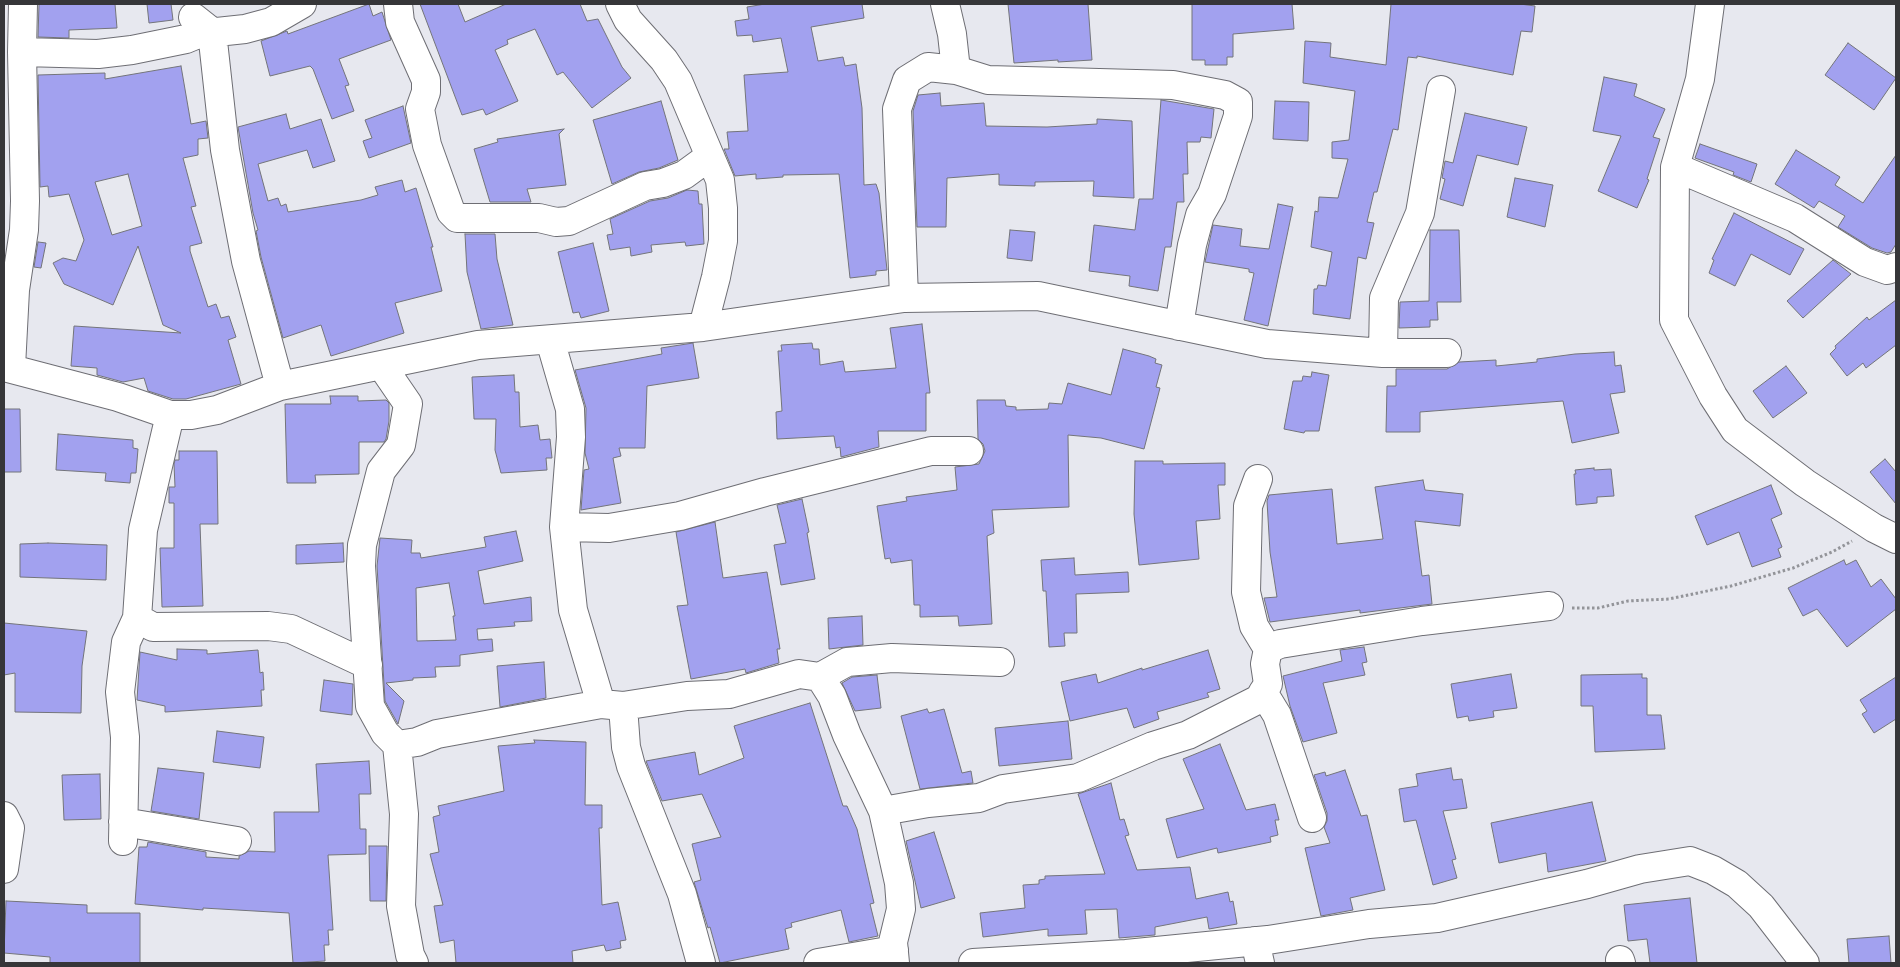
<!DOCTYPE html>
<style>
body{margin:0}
#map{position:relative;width:1900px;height:967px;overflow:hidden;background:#e7e8ef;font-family:"Zilla Slab",serif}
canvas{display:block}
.frame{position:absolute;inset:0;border:5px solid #363639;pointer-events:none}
</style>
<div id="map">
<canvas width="1900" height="967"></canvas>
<div class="frame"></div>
</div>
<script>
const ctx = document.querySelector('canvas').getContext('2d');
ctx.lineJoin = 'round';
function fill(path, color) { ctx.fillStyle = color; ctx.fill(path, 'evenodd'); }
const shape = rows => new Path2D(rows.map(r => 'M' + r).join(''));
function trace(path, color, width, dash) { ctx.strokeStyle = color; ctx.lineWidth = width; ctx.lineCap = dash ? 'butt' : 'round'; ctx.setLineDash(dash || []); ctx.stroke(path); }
const building = shape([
 [39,4,115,4,117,28,69,30,69,38,38,37,39,4],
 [147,4,171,4,173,20,149,23,147,4],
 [369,4,373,16,382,12,391,40,339,59,349,85,345,86,354,111,332,119,313,69,310,66,270,76,261,41,287,31,288,34,369,4],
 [420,4,458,4,465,22,506,4,580,4,587,21,598,19,622,67,631,78,592,108,563,72,557,75,535,29,507,40,508,44,495,50,518,101,486,115,483,109,462,115,420,4],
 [765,4,862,4,864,18,811,27,818,61,843,57,845,66,856,64,862,108,864,185,876,184,879,193,887,270,876,271,876,275,850,278,839,174,783,175,783,177,756,179,756,174,735,176,724,149,729,149,727,132,748,131,744,75,788,72,781,38,753,42,752,35,737,36,735,21,749,19,747,7,765,4],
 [1008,4,1088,4,1092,60,1058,62,1058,60,1014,63,1008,4],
 [1192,4,1292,4,1294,29,1233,34,1233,57,1227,57,1227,65,1205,65,1205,60,1192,60,1192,4],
 [1391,4,1520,4,1535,6,1532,32,1521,31,1513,75,1417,56,1417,58,1408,57,1398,130,1393,129,1377,192,1374,192,1367,222,1374,223,1366,259,1358,257,1350,319,1313,314,1314,289,1317,289,1318,285,1326,286,1332,252,1311,247,1315,211,1318,212,1319,197,1338,198,1348,159,1332,158,1332,142,1349,140,1355,91,1303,83,1305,41,1331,43,1330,57,1386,65,1391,4],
 [1848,43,1896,78,1874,110,1825,75,1848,43],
 [181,66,191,124,206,121,208,138,198,139,198,155,183,158,196,206,191,207,202,243,190,246,190,251,208,307,216,304,221,318,229,316,236,337,228,340,241,384,186,399,173,399,148,391,144,378,123,382,97,375,97,368,71,366,74,326,181,333,163,325,138,246,113,305,64,284,53,263,63,258,76,261,84,240,69,194,49,197,48,186,40,187,38,75,105,73,105,79,181,66],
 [128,174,142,226,112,235,95,182,128,174],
 [1604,77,1637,84,1634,96,1665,109,1653,137,1660,139,1647,179,1649,180,1637,208,1598,191,1621,136,1593,131,1604,77],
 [940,93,941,106,984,103,986,126,1047,127,1097,124,1097,119,1132,121,1134,198,1093,196,1094,181,1035,182,1035,186,999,185,999,174,947,178,946,227,917,227,913,111,918,95,940,93],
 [1161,100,1214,109,1211,138,1201,137,1200,142,1187,142,1188,174,1183,174,1184,202,1177,202,1171,247,1165,247,1158,291,1129,286,1130,276,1089,271,1094,225,1135,230,1139,199,1153,199,1161,100],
 [661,101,678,160,659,168,639,172,612,184,593,120,661,101],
 [1275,101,1309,102,1308,141,1273,139,1275,101],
 [403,106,411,143,369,158,363,141,372,138,365,120,403,106],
 [1465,113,1527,127,1518,165,1477,155,1463,206,1440,199,1445,179,1442,178,1445,161,1453,163,1465,113],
 [286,114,290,129,321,119,335,161,313,168,307,150,258,164,268,201,278,198,281,206,286,204,288,212,361,200,378,195,375,187,402,180,405,192,416,188,433,247,431,247,442,291,395,303,404,333,331,356,321,325,283,338,261,257,256,231,258,230,253,213,238,127,286,114],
 [564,129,559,134,566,185,527,189,531,202,490,202,474,149,498,142,497,139,564,129],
 [1700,144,1757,164,1751,182,1733,175,1734,172,1695,158,1700,144],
 [1796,150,1840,177,1835,185,1863,203,1896,155,1896,244,1891,252,1887,253,1872,248,1838,227,1845,216,1819,201,1814,208,1775,184,1796,150],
 [1515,178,1553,185,1545,227,1507,217,1515,178],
 [687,190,698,191,699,204,702,204,704,244,686,246,685,242,651,245,652,252,631,256,630,247,610,250,607,235,613,234,610,219,650,201,668,198,687,190],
 [1278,204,1293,207,1268,326,1244,320,1254,273,1249,272,1249,269,1205,262,1213,225,1242,229,1240,246,1269,249,1278,204],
 [1734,213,1804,249,1790,275,1751,254,1735,286,1709,273,1714,260,1712,259,1734,213],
 [1010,230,1035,232,1032,261,1007,258,1010,230],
 [1430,230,1459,230,1461,302,1437,302,1438,320,1430,320,1430,327,1399,328,1400,302,1429,301,1430,230],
 [465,234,495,234,497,259,513,325,481,329,467,272,465,234],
 [38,242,46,243,41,268,34,267,38,242],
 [593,243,609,311,581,318,579,312,573,313,558,252,593,243],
 [1833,260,1851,274,1803,318,1787,301,1833,260],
 [1896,300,1896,345,1866,368,1863,363,1847,376,1830,354,1836,348,1835,346,1867,317,1869,320,1896,300],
 [922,324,930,393,926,393,926,431,878,431,879,447,841,457,840,447,836,448,834,436,777,439,776,412,782,411,778,351,782,351,781,345,812,343,813,349,819,349,820,365,843,361,845,372,896,368,890,328,922,324],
 [693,343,699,378,647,386,645,448,619,448,621,456,613,458,621,503,581,510,584,470,589,469,585,453,586,408,575,370,662,354,661,348,693,343],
 [1123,349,1149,356,1156,359,1155,363,1162,365,1156,387,1160,388,1144,449,1101,438,1068,435,1069,507,992,510,994,533,987,536,992,624,959,626,958,616,920,617,920,605,914,605,912,560,891,563,890,558,885,559,877,506,907,501,906,497,957,490,955,467,979,464,985,451,983,444,978,439,977,400,1005,400,1006,406,1016,407,1016,410,1048,409,1049,403,1062,404,1068,383,1111,395,1123,349],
 [1614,352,1615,366,1621,365,1625,392,1610,394,1619,433,1572,443,1563,401,1420,412,1420,432,1386,432,1387,386,1396,386,1396,369,1447,369,1459,362,1496,360,1496,366,1537,362,1537,359,1575,354,1614,352],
 [1786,366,1807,393,1773,418,1753,391,1786,366],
 [1312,372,1329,375,1319,431,1305,431,1304,433,1284,429,1293,381,1302,381,1303,376,1311,377,1312,372],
 [514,375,515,392,519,392,520,427,538,425,540,440,550,439,552,458,546,458,547,470,501,473,495,450,496,419,474,419,472,377,514,375],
 [330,396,358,396,358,401,386,400,389,403,389,421,386,439,384,442,359,442,359,474,315,475,316,483,287,483,285,404,331,404,330,396],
 [4,409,20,409,21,472,4,472,4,409],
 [58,434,133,440,133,448,138,449,136,473,131,473,130,483,105,481,106,473,56,470,58,434],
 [179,451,217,451,218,524,200,524,203,606,162,607,160,548,174,548,174,503,169,503,169,487,175,487,174,464,175,460,179,460,179,451],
 [1885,459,1896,472,1896,504,1870,472,1885,459],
 [1135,461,1163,461,1163,464,1225,463,1225,485,1218,485,1220,519,1196,521,1199,559,1139,565,1134,514,1135,461],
 [1594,468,1594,470,1611,469,1614,496,1597,497,1597,503,1576,505,1574,474,1576,474,1575,470,1594,468],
 [1423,480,1425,490,1463,494,1460,526,1415,521,1422,576,1429,575,1432,604,1360,613,1360,610,1270,622,1264,598,1277,597,1270,552,1267,501,1269,495,1332,489,1337,544,1383,539,1375,487,1423,480],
 [1771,485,1782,514,1771,519,1782,547,1778,549,1781,557,1752,567,1739,532,1707,545,1695,516,1771,485],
 [802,499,809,532,807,533,815,579,781,585,774,545,786,543,777,505,802,499],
 [715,522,723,578,767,572,780,649,777,649,779,663,746,673,745,669,691,679,677,606,688,605,676,532,715,522],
 [516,531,523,561,478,571,484,604,531,597,532,621,514,622,515,626,477,629,478,640,492,639,493,651,460,655,460,666,435,667,436,677,413,678,413,680,386,683,404,701,398,724,385,701,377,566,380,538,412,540,411,553,420,553,421,558,486,547,484,537,516,531],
 [449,583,455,616,453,616,456,640,417,641,416,588,449,583],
 [48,543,107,545,106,580,20,577,20,544,48,543],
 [343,543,344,562,296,564,296,545,343,543],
 [1074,558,1075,575,1128,572,1129,592,1076,594,1077,633,1064,633,1065,646,1049,647,1046,591,1043,591,1041,560,1074,558],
 [1844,560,1846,565,1856,560,1871,587,1881,579,1896,599,1896,609,1847,647,1817,609,1803,616,1788,588,1844,560],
 [862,616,863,645,829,649,828,618,862,616],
 [4,623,87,631,82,666,81,713,15,712,15,673,4,675,4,623],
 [1364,647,1367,662,1362,663,1365,675,1323,683,1337,733,1303,742,1290,706,1283,676,1342,661,1340,650,1364,647],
 [177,649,207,650,207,654,258,650,260,673,263,672,264,690,261,690,262,706,165,712,165,706,137,700,140,652,177,660,177,649],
 [1208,650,1220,689,1207,693,1209,697,1157,712,1159,719,1134,728,1127,708,1070,721,1061,682,1096,674,1098,683,1142,668,1142,670,1208,650],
 [544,662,546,698,500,707,497,666,544,662],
 [1511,674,1517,708,1493,711,1494,717,1469,721,1468,716,1457,718,1451,684,1511,674],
 [1642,674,1642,678,1647,678,1647,715,1661,715,1665,749,1595,752,1593,706,1581,706,1581,675,1642,674],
 [877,675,881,708,855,711,842,683,852,677,877,675],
 [1896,677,1896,719,1874,733,1862,714,1867,711,1860,700,1896,677],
 [324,680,353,684,352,715,320,711,324,680],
 [810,703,843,806,847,806,857,829,874,903,870,904,878,936,849,942,841,910,791,923,792,927,785,929,789,949,720,963,710,927,708,928,694,882,701,880,692,844,721,837,702,794,662,801,646,761,695,752,699,775,744,758,734,726,810,703],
 [927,709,929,713,944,709,962,773,971,771,973,783,920,789,901,716,927,709],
 [1068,721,1072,759,999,766,995,728,1068,721],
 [217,731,264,737,260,768,213,762,217,731],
 [534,740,586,742,585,805,602,805,602,828,599,828,602,905,618,902,626,940,620,941,621,948,606,951,604,945,572,951,573,963,456,963,454,940,440,943,434,906,443,905,430,854,439,852,433,817,440,815,438,806,504,791,498,746,535,743,534,740],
 [1220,744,1246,810,1275,804,1279,820,1275,820,1278,835,1270,837,1271,842,1218,853,1217,848,1177,858,1166,819,1204,809,1183,759,1220,744],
 [369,761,371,794,359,794,360,829,366,829,366,854,328,855,333,930,328,930,329,945,324,945,325,961,293,963,289,913,203,908,203,910,135,904,139,847,147,847,148,842,206,852,206,857,239,859,239,856,249,851,275,852,274,812,319,812,316,764,369,761],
 [158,768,204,773,199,819,151,811,158,768],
 [1451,768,1453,780,1462,779,1467,808,1443,811,1456,859,1452,860,1457,878,1433,885,1416,820,1404,822,1399,789,1418,786,1416,774,1451,768],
 [1345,770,1361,816,1367,815,1385,890,1350,898,1353,910,1321,916,1305,848,1330,843,1324,827,1327,821,1327,813,1314,775,1325,772,1326,776,1345,770],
 [100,774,101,819,64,820,62,775,100,774],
 [1111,783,1120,820,1124,819,1129,835,1125,836,1137,870,1190,867,1196,899,1228,892,1230,902,1233,901,1237,924,1209,929,1207,917,1155,927,1155,935,1119,938,1117,909,1085,910,1087,934,1048,936,1048,929,983,937,980,913,1025,908,1023,885,1039,884,1039,880,1045,879,1045,876,1105,874,1078,794,1111,783],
 [1592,802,1606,861,1548,872,1546,853,1499,863,1491,823,1592,802],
 [934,832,955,898,921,908,906,841,934,832],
 [369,846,387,846,386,901,370,901,369,846],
 [1690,898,1697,963,1650,963,1647,939,1628,941,1624,905,1690,898],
 [6,901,87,905,87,913,140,913,140,963,50,963,50,957,4,953,6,901],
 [1889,936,1891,963,1849,963,1847,939,1889,936]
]);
fill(building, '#a2a1ef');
trace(building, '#73747a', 1);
const minor = shape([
 [398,4,400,22,426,80,426,92,420,109,427,145,451,212,457,218,539,218,556,222,569,221,645,186,663,183,684,175,710,156],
 [620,4,628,20,664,60,678,81,720,180,723,208,723,241,716,277,703,327],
 [945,4,952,34,956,70],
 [1710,4,1700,79,1675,167,1674,320,1713,396,1735,430,1805,483,1874,528,1896,539],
 [193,17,212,32,225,150,246,261,280,386],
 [22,52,98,54,132,50,186,39,198,34,245,29,271,22,302,4],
 [1675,167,1795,218,1865,262,1887,270,1896,267],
 [904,298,897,109,907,80,928,67,956,70,988,80,1173,85,1225,95,1238,102,1238,116,1212,194,1200,215,1192,245,1179,326],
 [550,340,570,409,571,437,564,527,573,610,601,704],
 [1383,353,1384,298,1420,213,1441,90],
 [382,366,408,404,401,445,381,471,362,545,361,566,370,706,385,733,397,745,404,814,401,906,410,955,414,963],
 [4,367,118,397,170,415,191,415,217,410,280,386,478,345,703,327,904,298,1038,296,1267,344,1383,353,1447,353],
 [11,367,15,290,24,230,25,201,22,52,23,4],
 [170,415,143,530,137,618,153,627,268,626,291,629,368,665],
 [1258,479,1248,506,1246,592,1254,626,1268,649],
 [564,527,609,528,680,516,765,492,931,451,969,451],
 [1263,692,1277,715,1312,818],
 [623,706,626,747,631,766,682,894,701,963],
 [397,745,417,742,437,734,601,704,623,706,687,696,729,694,799,674,820,677],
 [883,811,928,803,979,798,1003,789,1078,778,1153,746,1188,735,1259,699,1268,684,1265,664,1268,649,1280,644,1422,621,1549,606],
 [4,816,10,828,4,869],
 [123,822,237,841],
 [123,841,125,737,120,692,126,642,137,618],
 [1255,941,1260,963],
 [1620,960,1621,963],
 [818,963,894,950],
 [895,963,893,942,901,909,899,883,883,811,847,735,832,696,820,677,847,662,892,658,1000,662],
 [973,963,1126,954,1268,940,1369,924,1437,918,1587,884,1640,869,1690,861,1713,870,1737,884,1761,906,1805,963]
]);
trace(minor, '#6e6e74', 30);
trace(shape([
 [1572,608,1598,608,1628,601,1669,599,1731,586,1793,568,1832,552,1852,541]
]), '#939499', 3, [2.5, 2.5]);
trace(minor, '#fff', 28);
</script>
